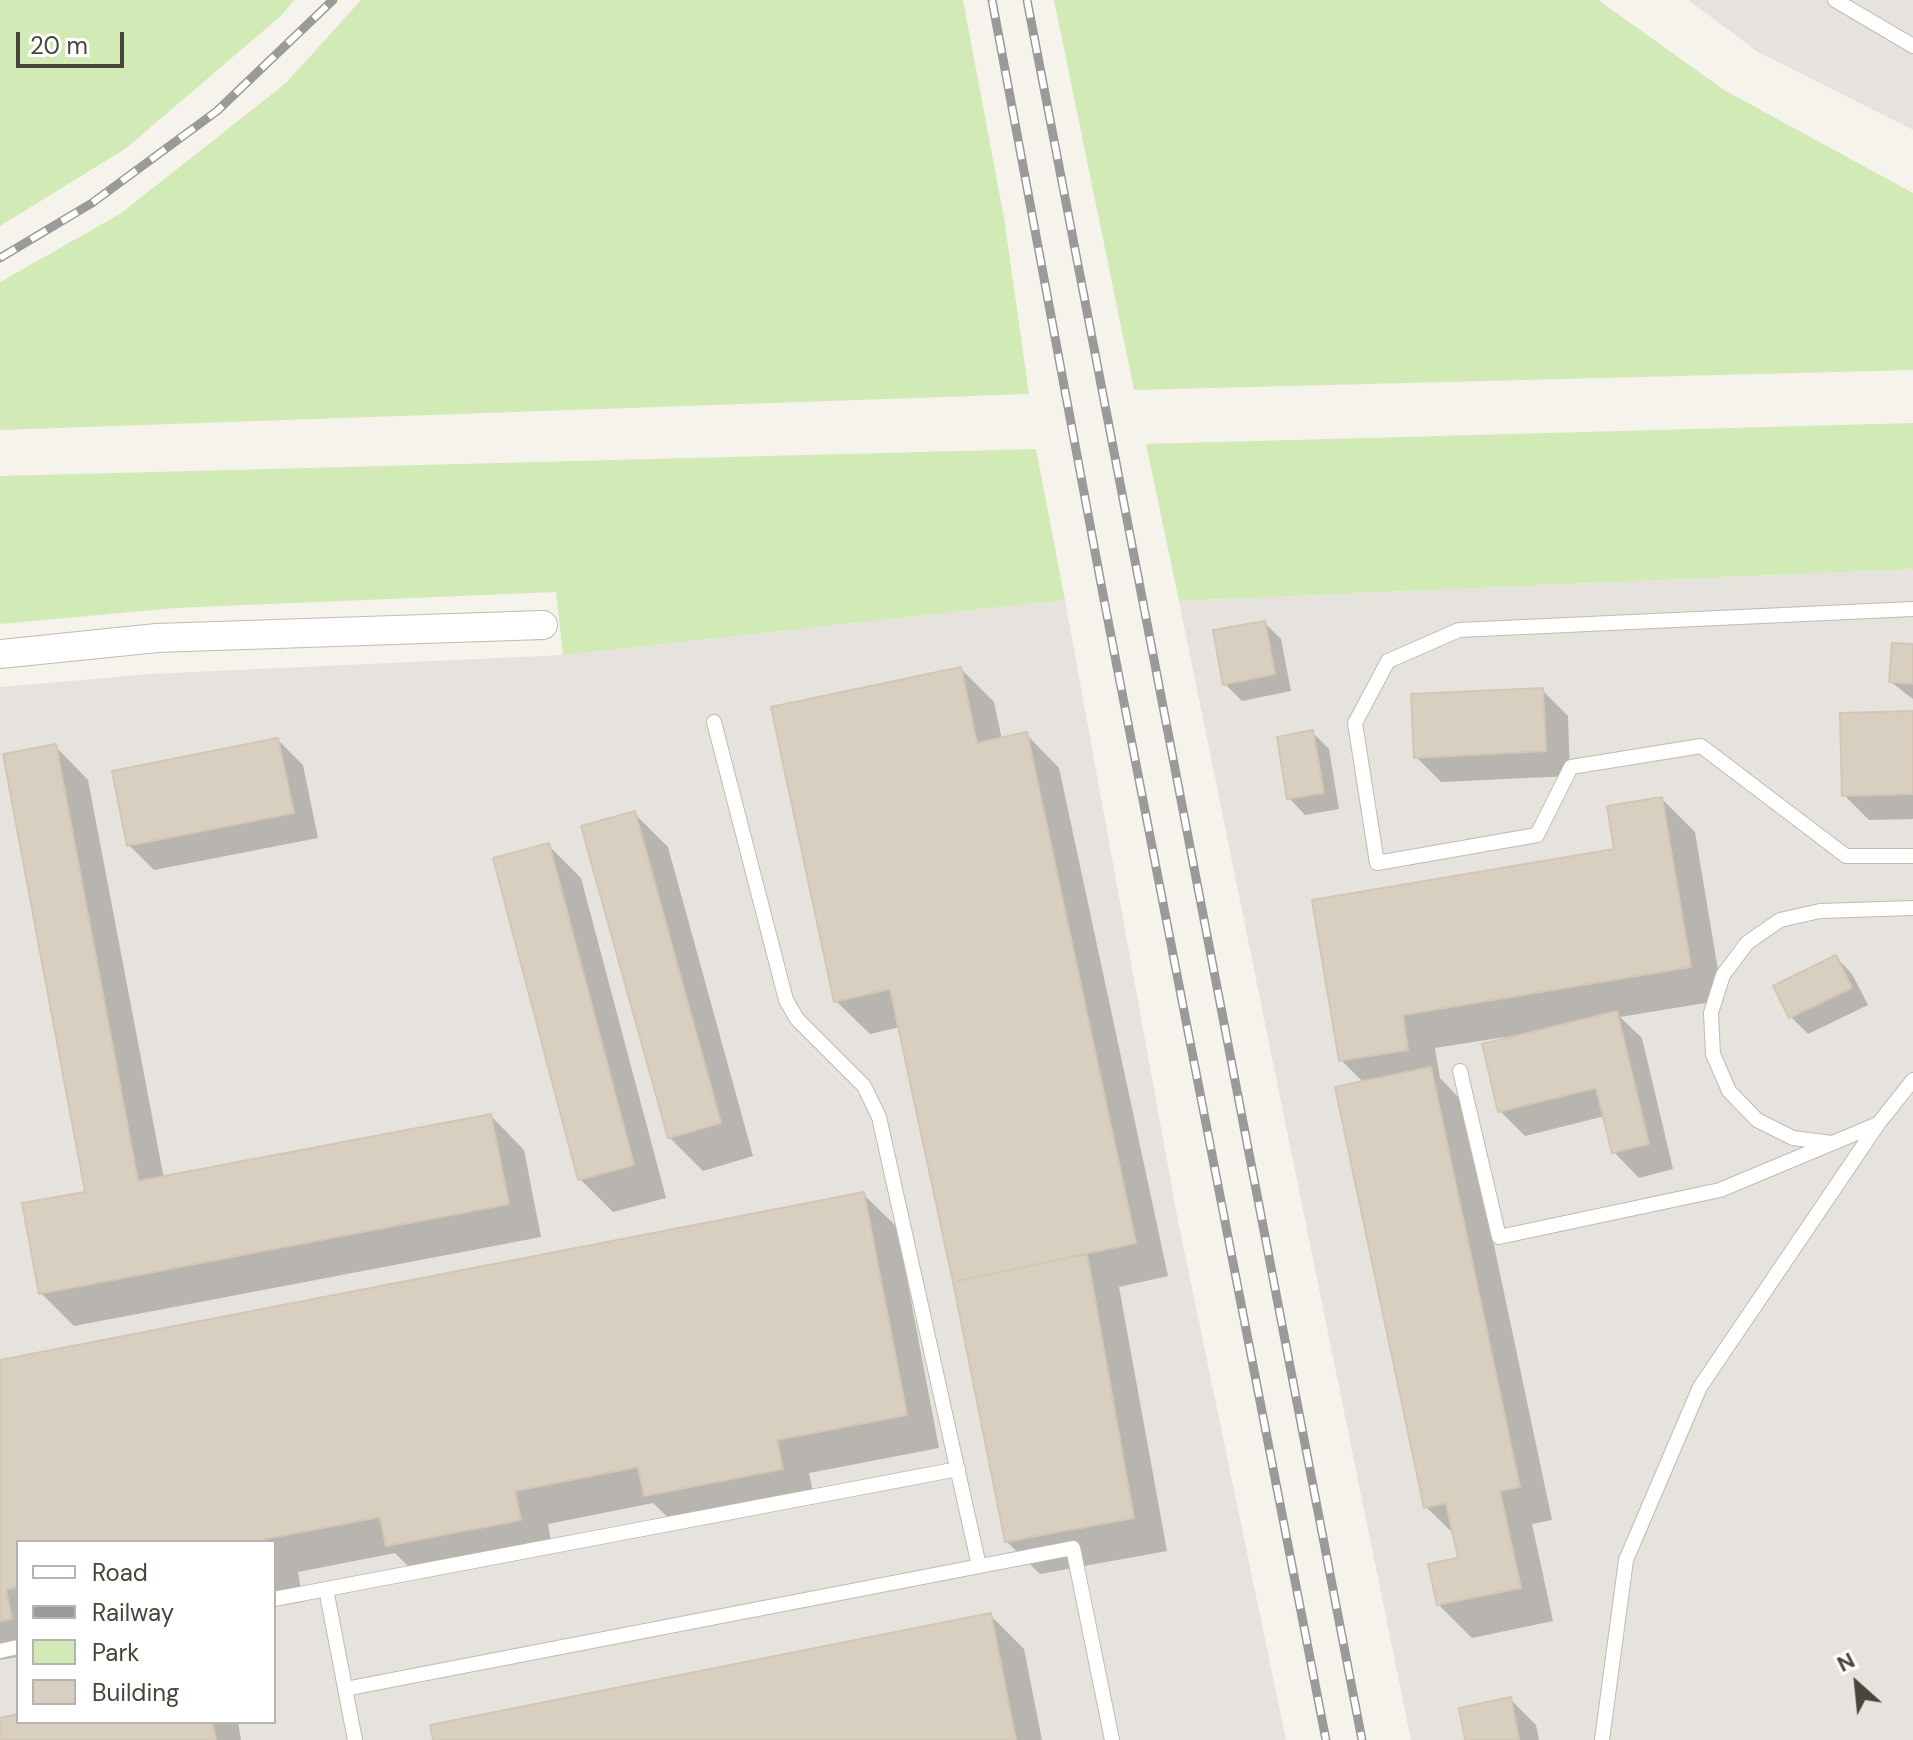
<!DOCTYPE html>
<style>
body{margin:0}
#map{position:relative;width:1913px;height:1740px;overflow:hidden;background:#f6f3ec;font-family:"DM Sans",sans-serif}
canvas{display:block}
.legend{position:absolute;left:16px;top:1540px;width:260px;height:184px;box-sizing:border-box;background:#fff;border:2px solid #b7b4b0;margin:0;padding:10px 14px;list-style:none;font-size:24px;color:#4b4439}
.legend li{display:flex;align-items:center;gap:16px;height:40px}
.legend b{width:40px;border:2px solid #b7b4b0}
.north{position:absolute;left:1817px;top:1644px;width:80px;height:80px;-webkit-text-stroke:6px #fff;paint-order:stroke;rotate:333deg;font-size:22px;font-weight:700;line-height:32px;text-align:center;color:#4b4439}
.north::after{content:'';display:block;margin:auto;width:28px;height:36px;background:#4b4439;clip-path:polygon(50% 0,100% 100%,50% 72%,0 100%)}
.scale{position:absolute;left:16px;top:32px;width:108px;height:36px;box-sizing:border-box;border:4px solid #4b4439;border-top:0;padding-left:10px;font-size:24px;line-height:28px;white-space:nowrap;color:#4b4439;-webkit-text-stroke:6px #fff;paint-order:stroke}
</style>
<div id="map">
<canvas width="1913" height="1740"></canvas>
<ul class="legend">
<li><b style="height:10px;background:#fff"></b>Road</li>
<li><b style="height:10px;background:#9a9a9a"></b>Railway</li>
<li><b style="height:22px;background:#d2eab5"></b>Park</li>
<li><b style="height:22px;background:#d8cfc1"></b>Building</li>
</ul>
<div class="north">N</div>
<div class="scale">20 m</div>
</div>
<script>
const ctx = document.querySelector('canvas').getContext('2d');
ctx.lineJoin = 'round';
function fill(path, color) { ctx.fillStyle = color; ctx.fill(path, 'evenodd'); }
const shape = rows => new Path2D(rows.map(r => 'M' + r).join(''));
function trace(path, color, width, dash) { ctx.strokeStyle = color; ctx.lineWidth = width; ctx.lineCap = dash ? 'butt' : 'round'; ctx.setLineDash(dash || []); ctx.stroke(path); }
fill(shape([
 [1688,0,1913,0,1913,130,1758,52],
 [1913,569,1913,1740,1411,1740,1179,601],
 [1065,600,1178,1221,1286,1740,0,1740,0,687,151,674,563,655],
 [18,1542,274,1542,274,1722,18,1722]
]), '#e6e2dd');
fill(shape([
 [0,0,294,0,282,15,125,149,0,226],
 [361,0,963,0,1004,218,1029,394,0,430,0,282,120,214,286,83],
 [1054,0,1598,0,1724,90,1913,193,1913,370,1134,390],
 [1913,423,1913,569,1179,601,1146,444],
 [1036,449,1065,600,563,655,556,592,175,608,0,624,0,476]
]), '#d2eab5');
fill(shape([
 [1265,623,1281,639,1291,691,1242,701,1225,684],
 [1913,646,1913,699,1891,682],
 [961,669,994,702,1002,740,1026,734,1059,768,1168,1276,1119,1287,1167,1551,1040,1574,1006,1541,900,1027,870,1034,836,1001],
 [1542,690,1568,716,1570,776,1441,782,1416,757],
 [1913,713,1913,819,1869,820,1844,795],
 [1312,732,1329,749,1339,809,1305,815,1289,798],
 [278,740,303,765,318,838,154,870,129,845],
 [55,746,88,780,164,1179,491,1116,524,1150,541,1237,74,1326,41,1293,88,1193],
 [1662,799,1695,832,1723,1000,1620,1017,1642,1038,1673,1169,1639,1178,1614,1152,1605,1116,1525,1136,1500,1111,1505,1037,1435,1048,1440,1078,1464,1103,1552,1520,1532,1524,1553,1621,1472,1638,1438,1604,1460,1559,1455,1535,1426,1507,1364,1083,1341,1060,1616,851],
 [635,814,668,847,753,1156,703,1171,669,1137],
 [548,845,581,878,666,1198,613,1212,580,1179],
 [1836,957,1852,974,1868,1005,1808,1034,1791,1017,1776,987],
 [863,1194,897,1227,939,1448,809,1473,815,1502,679,1528,653,1503,548,1524,553,1553,421,1579,395,1553,298,1572,303,1602,274,1607,274,1542,18,1542,18,1657,0,1660,0,1362],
 [990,1615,1024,1649,1042,1740,435,1740],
 [1511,1700,1536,1725,1539,1740,1467,1740],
 [18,1716,18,1722,238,1722,241,1740,0,1740,0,1720]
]), '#0003');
const building = shape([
 [1265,621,1275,674,1223,685,1213,630,1265,621],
 [1892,643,1913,644,1913,684,1889,682,1892,643],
 [961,667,977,743,1027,732,1136,1243,953,1282,890,989,834,1002,771,707,961,667],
 [1543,688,1546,751,1414,758,1411,694,1543,688],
 [1913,711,1913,794,1842,796,1840,713,1913,711],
 [1313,730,1324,793,1287,799,1277,737,1313,730],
 [278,738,294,813,127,846,112,771,278,738],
 [56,744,138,1181,491,1114,509,1204,39,1294,22,1203,85,1192,3,754,56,744],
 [1662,797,1691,967,1403,1015,1408,1050,1339,1061,1312,900,1614,849,1607,806,1662,797],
 [635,811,721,1123,668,1138,581,826,635,811],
 [549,843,634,1165,578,1180,493,858,549,843],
 [1836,955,1852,988,1789,1018,1773,986,1836,955],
 [1617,1011,1649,1144,1612,1153,1596,1088,1498,1112,1482,1044,1617,1011],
 [1431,1067,1520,1487,1500,1491,1521,1588,1437,1605,1428,1564,1458,1558,1446,1503,1424,1508,1335,1087,1431,1067],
 [864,1192,907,1415,777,1440,783,1469,644,1496,638,1467,515,1491,521,1520,386,1546,380,1517,265,1539,266,1542,18,1542,18,1587,6,1590,12,1619,0,1621,0,1360,864,1192],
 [1087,1254,1134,1518,1005,1542,953,1282,1087,1254],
 [991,1613,1016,1740,433,1740,430,1725,991,1613],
 [1511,1697,1519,1740,1465,1740,1459,1708,1511,1697],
 [18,1714,18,1722,212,1722,216,1740,0,1740,0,1718,18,1714]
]);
fill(building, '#d8cfc1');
trace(building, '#d3c7b4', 2);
const lane = shape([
 [1835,0,1913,46],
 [1913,609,1459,630,1388,661,1355,723,1377,863,1537,835,1571,767,1701,746,1846,856,1913,856],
 [714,722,786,1000,797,1019,864,1086,879,1117,979,1566],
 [1460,1071,1499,1237,1720,1190,1878,1124],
 [1832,1143,1793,1138,1757,1120,1729,1091,1713,1054,1711,1013,1723,975,1747,943,1780,920,1820,911,1913,908],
 [326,1589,355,1740],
 [274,1599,958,1469],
 [0,1651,18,1647],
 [345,1689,1073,1548,1112,1740],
 [1602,1740,1626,1560,1700,1387,1878,1124,1913,1080]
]);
const street = shape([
 [0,654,157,638,543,625]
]);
trace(lane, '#c2bbae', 16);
trace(street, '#c2bbae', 30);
trace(lane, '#fff', 14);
trace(street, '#fff', 28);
const rail = shape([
 [992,0,1105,605,1326,1740],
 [1027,0,1362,1740],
 [0,258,92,203,217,111,333,0]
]);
trace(rail, '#9a9a9a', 9);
trace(rail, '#fff', 6, [18]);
</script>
